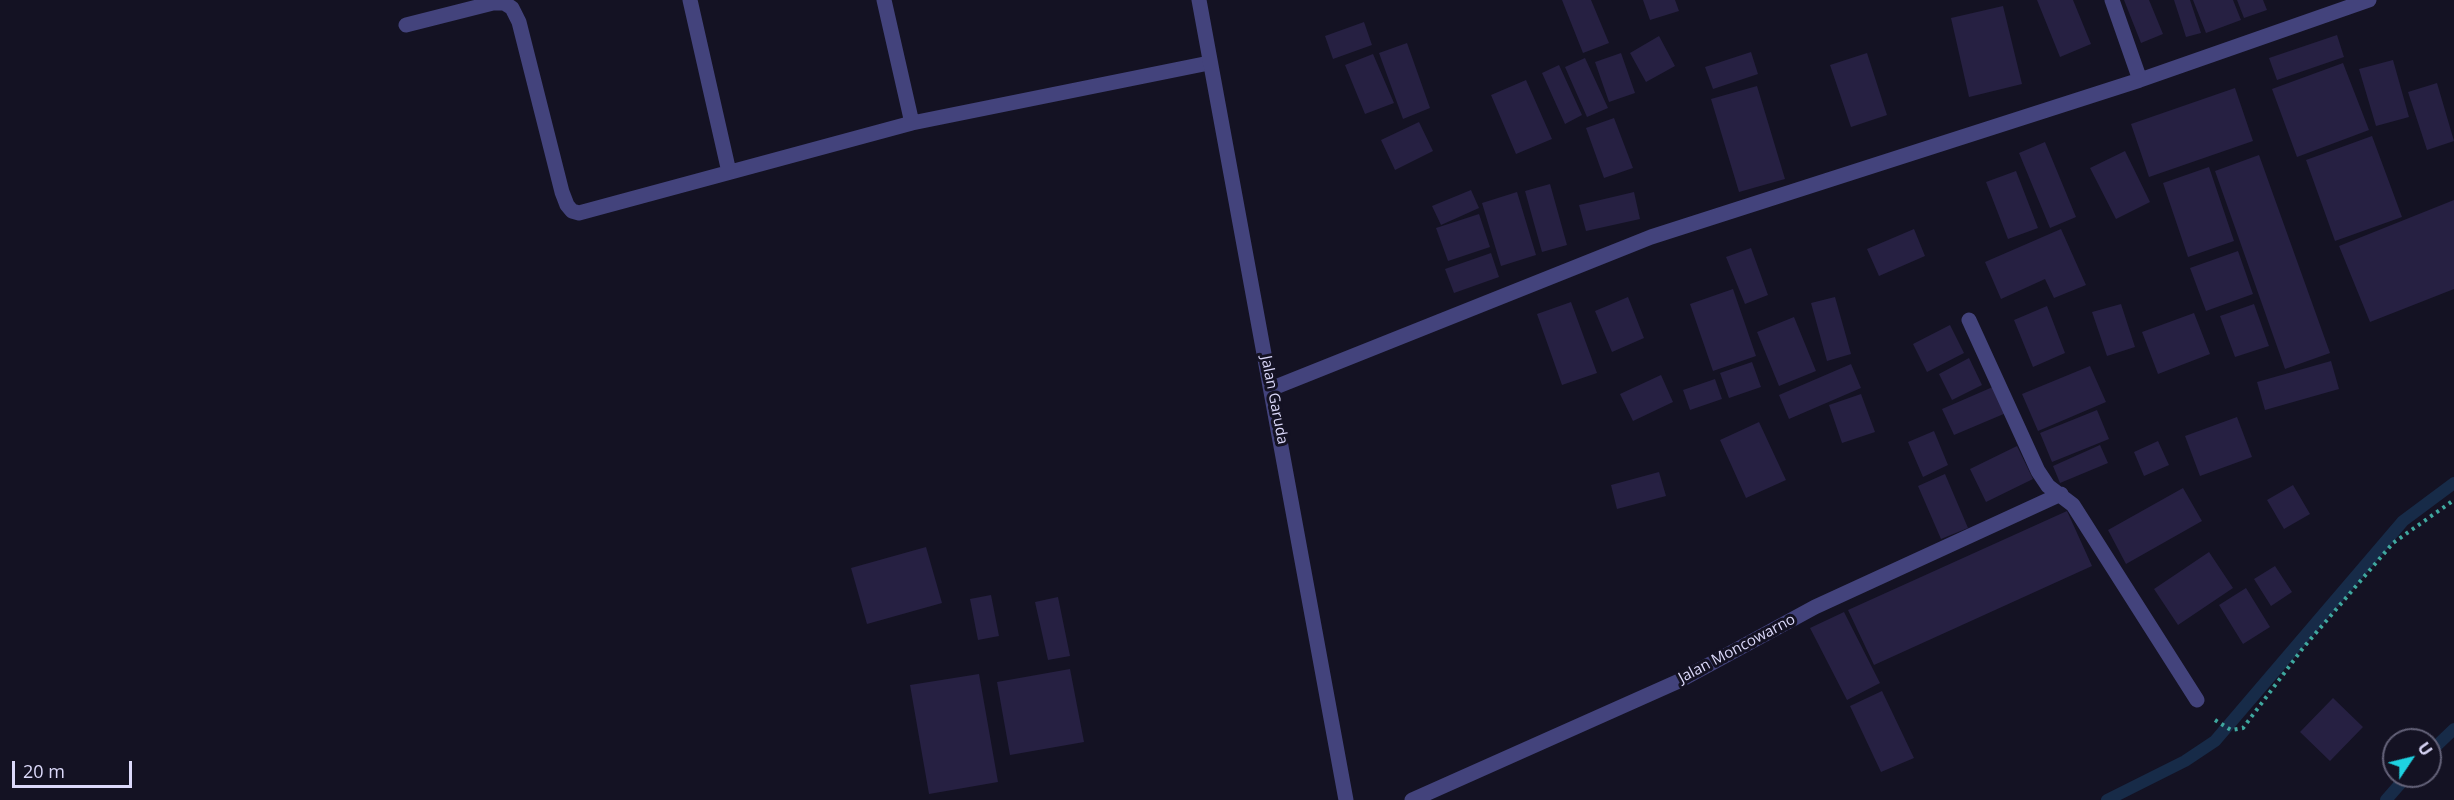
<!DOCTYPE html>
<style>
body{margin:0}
#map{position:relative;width:2454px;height:800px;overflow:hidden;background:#141223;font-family:"Open Sans",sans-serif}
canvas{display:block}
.north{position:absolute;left:2382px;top:728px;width:60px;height:60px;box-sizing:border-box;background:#141223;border:2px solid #646279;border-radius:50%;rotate:55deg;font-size:16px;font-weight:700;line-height:24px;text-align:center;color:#dcd9fa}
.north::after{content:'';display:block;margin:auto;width:21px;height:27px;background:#1ed2e1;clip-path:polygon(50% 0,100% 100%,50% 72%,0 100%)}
.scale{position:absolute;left:12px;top:761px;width:120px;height:27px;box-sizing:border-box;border:3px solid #dcd9fa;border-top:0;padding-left:8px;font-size:18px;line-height:21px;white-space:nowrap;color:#dcd9fa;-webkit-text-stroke:4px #141223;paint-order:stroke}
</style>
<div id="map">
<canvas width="2454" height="800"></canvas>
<div class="north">U</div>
<div class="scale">20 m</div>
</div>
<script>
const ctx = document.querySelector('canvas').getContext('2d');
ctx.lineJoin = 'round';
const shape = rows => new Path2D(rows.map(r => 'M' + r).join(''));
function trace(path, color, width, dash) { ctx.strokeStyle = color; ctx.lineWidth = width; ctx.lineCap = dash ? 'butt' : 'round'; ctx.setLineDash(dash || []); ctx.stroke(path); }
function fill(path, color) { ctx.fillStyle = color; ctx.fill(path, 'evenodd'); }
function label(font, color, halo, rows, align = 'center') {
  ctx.font = font + ' "Open Sans",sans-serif'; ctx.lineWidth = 6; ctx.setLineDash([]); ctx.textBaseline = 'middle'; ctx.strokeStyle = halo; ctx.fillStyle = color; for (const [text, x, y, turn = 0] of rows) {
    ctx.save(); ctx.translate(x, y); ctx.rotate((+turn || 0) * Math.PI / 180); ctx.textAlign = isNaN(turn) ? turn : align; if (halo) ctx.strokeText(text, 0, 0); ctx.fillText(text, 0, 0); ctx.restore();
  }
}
trace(shape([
 [2430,752,2454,729],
 [2107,800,2185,761,2215,741,2403,521,2454,483],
 [2386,800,2407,776]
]), '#172b48', 12);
fill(shape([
 [1562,0,1591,0,1609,43,1583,53],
 [1643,0,1675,0,1679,11,1650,20],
 [2037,0,2073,0,2091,44,2060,57],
 [2124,0,2149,0,2163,34,2141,43],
 [2174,0,2190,0,2201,33,2186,37],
 [2193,0,2233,0,2241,20,2206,33],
 [2237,0,2263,0,2267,10,2244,18],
 [2003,6,2022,84,1969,97,1951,18],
 [1364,22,1372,45,1333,59,1325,36],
 [2337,35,2344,57,2277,80,2269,58],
 [1659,36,1675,66,1646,82,1630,53],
 [1407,43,1430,108,1403,119,1379,53],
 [1751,52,1758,74,1713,89,1705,67],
 [1621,53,1635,93,1609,102,1595,62],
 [1867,53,1887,115,1851,127,1830,65],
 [1373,54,1394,103,1365,114,1345,65],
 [1585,58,1608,108,1587,117,1565,67],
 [2393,60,2409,117,2376,126,2359,69],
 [2343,63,2369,130,2297,157,2272,89],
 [1559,65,1582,115,1565,124,1542,73],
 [1526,80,1552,139,1516,154,1491,95],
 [2437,83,2454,141,2427,150,2408,92],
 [1757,86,1785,179,1739,192,1711,99],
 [2235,88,2253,141,2149,177,2131,124],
 [1614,118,1633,168,1604,178,1586,128],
 [1419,122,1433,151,1395,170,1381,140],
 [2372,136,2402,217,2335,241,2306,160],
 [2045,142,2076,217,2050,228,2019,153],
 [2125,151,2150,202,2116,219,2090,168],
 [2259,155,2330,353,2285,369,2215,171],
 [2209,167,2234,241,2188,257,2163,183],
 [2016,171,2038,228,2008,239,1986,182],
 [1550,184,1567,245,1542,252,1525,191],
 [1471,190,1479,208,1441,225,1432,206],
 [1517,192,1536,255,1501,266,1482,203],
 [1634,192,1640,219,1586,231,1579,205],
 [2454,200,2454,289,2370,322,2339,246],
 [1479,214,1490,247,1448,261,1436,228],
 [1914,229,1925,256,1879,276,1867,249],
 [2061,229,2086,285,2054,298,2045,279,2001,299,1985,262],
 [1751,248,1768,295,1745,304,1726,257],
 [2238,251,2253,294,2206,311,2190,268],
 [1491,253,1499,277,1454,293,1445,269],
 [1733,289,1756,356,1713,371,1690,304],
 [1628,297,1644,338,1612,352,1595,311],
 [1835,297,1851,354,1827,361,1811,303],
 [1571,302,1597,373,1562,385,1537,314],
 [2121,304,2135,347,2107,356,2092,312],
 [2254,304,2269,346,2235,357,2220,316],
 [2047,306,2065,353,2033,367,2014,320],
 [2194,313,2210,354,2158,374,2142,332],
 [1794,317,1816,371,1779,386,1757,332],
 [1950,325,1964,353,1927,372,1913,344],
 [1969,358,1982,385,1952,400,1939,374],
 [2331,361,2339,389,2265,410,2257,382],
 [1752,362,1761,387,1729,398,1720,373],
 [1851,364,1861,388,1789,419,1779,395],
 [2090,366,2106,402,2038,431,2022,394],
 [1661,375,1673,402,1633,421,1620,394],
 [1715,379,1722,399,1690,410,1683,390],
 [1995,386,2006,413,1954,435,1942,409],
 [1861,394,1875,432,1842,443,1829,405],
 [2097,410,2109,439,2052,462,2040,433],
 [2237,417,2252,457,2200,476,2185,436],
 [1759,422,1786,480,1746,498,1720,440],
 [1934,431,1948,465,1923,477,1908,442],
 [2158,441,2169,465,2144,476,2134,452],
 [2100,445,2108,463,2060,483,2053,466],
 [2017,446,2033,479,1986,502,1970,469],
 [1659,472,1666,496,1617,509,1611,485],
 [1945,474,1968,528,1941,539,1918,486],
 [2293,485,2310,514,2284,529,2267,500],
 [2183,488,2202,521,2126,564,2108,530],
 [2067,511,2092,566,1874,665,1848,610],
 [926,547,942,603,867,624,851,568],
 [2209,552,2233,588,2178,625,2154,589],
 [2275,566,2292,592,2271,606,2254,579],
 [2246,588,2270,627,2243,644,2219,605],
 [991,595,999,636,978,640,970,599],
 [1058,597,1070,656,1048,660,1035,602],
 [1844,612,1880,683,1847,700,1810,628],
 [1070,669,1084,742,1010,755,997,682],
 [979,674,998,782,929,794,910,685],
 [1882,691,1914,758,1881,772,1850,706],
 [2333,698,2363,727,2330,761,2300,732]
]), '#262042');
trace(shape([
 [2215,720,2231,730,2243,728,2303,648,2393,543,2454,500]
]), '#3fa89f', 4, [3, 4.5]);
trace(shape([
 [690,0,729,172],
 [884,0,912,123],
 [2112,0,2140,80],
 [406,25,493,3,504,3,512,8,519,22,562,192,567,205,572,211,579,213,912,123,1209,63],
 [1969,320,2038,471,2048,486,2073,505,2197,700],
 [1273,388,1651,237,2140,80,2369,0],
 [1412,800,1679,681,1815,607,2061,494]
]), '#43437c', 15);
trace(shape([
 [1199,0,1346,800]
]), '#43437c', 15);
label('15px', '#dcd9fa', '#141223', [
 ["Jalan Garuda",1274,400,79],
 ["Jalan Moncowarno",1737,649,-28]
]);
</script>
